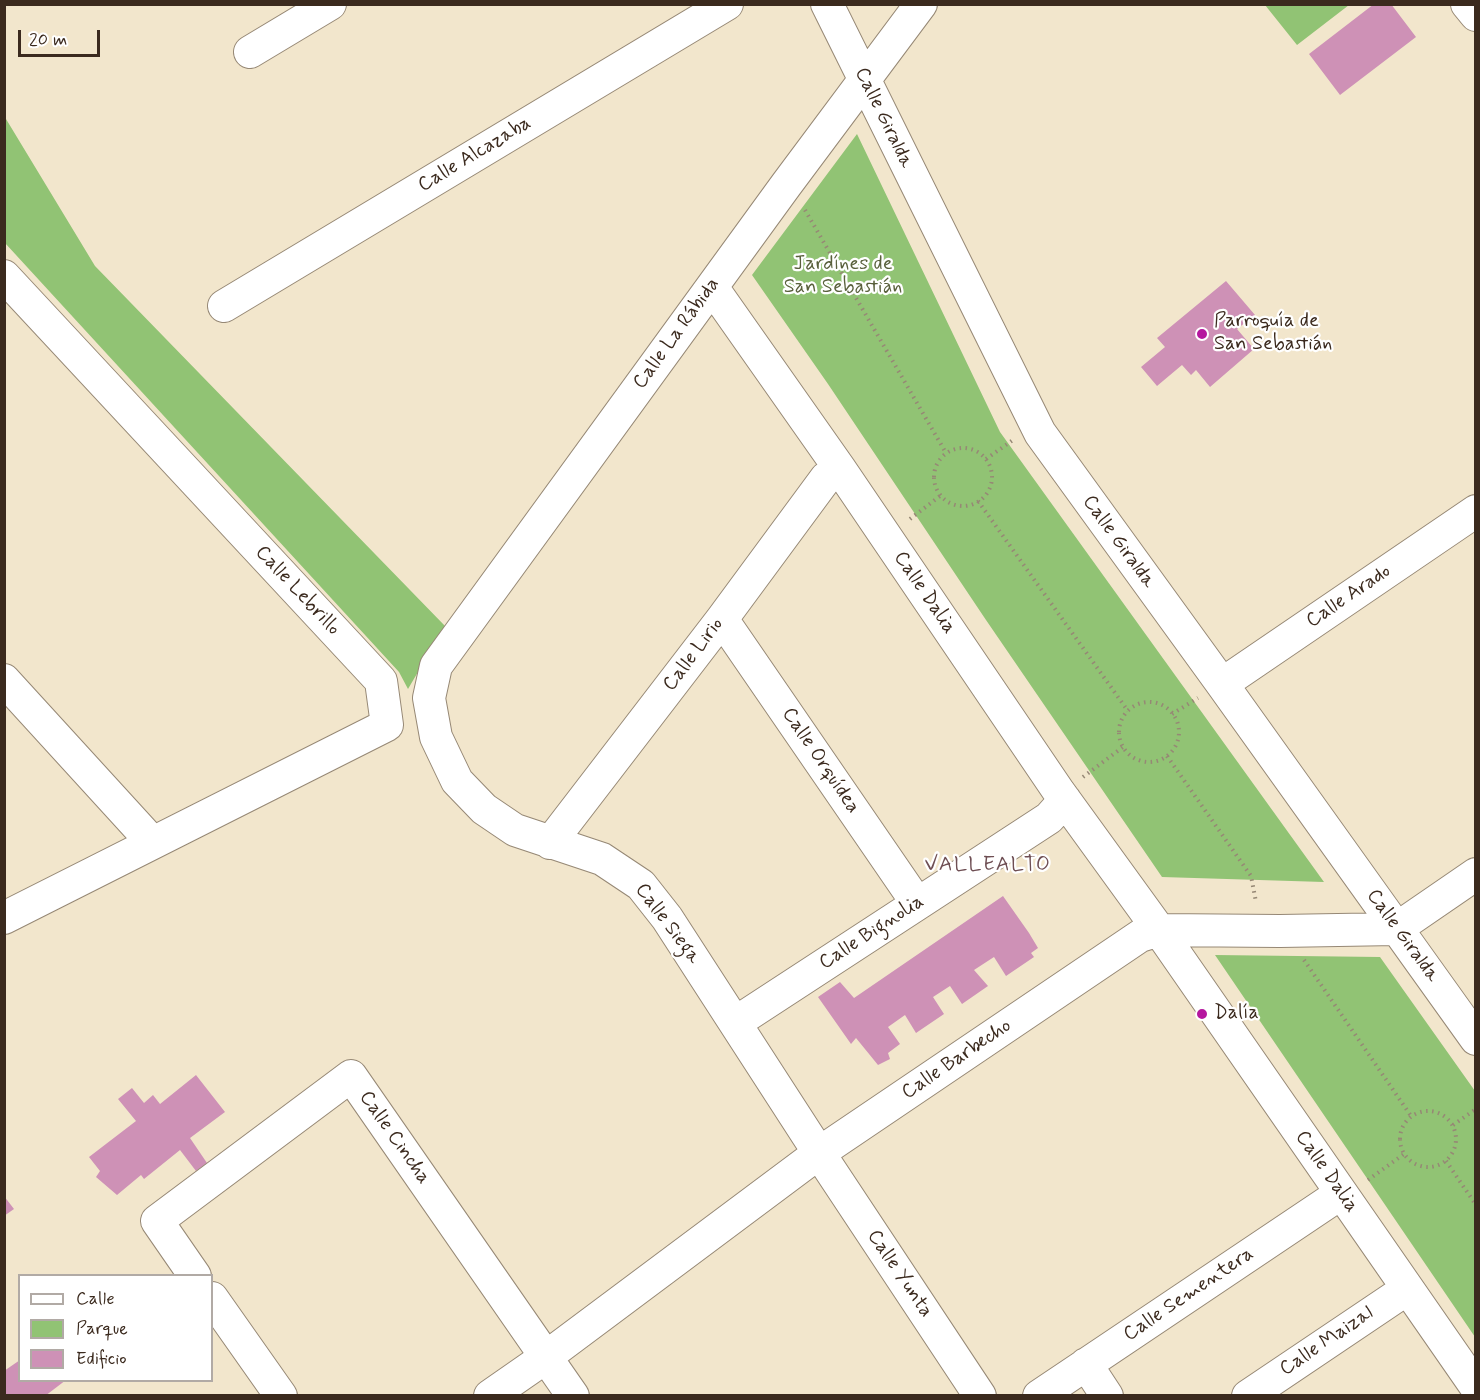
<!DOCTYPE html>
<meta charset="utf-8">
<style>
body{margin:0}
#map{position:relative;width:1480px;height:1400px;overflow:hidden;background:#f2e6cc;font-family:Mynerve,sans-serif}
canvas{display:block}
.frame{position:absolute;inset:0;border:6px solid #3b2a1e;pointer-events:none}
.legend{position:absolute;left:18px;top:1274px;width:195px;height:108px;box-sizing:border-box;background:#fff;border:2px solid #b1aaa5;margin:0;padding:8px 10px;list-style:none;font-size:18px;color:#3b2a1e}
.legend li{display:flex;align-items:center;gap:12px;height:30px}
.legend b{width:30px;border:2px solid #b1aaa5}
.scale{position:absolute;left:18px;top:30px;width:82px;height:27px;box-sizing:border-box;border:3px solid #3b2a1e;border-top:0;padding-left:8px;font-size:18px;line-height:21px;white-space:nowrap;color:#3b2a1e;-webkit-text-stroke:4px #fff;paint-order:stroke}
</style>
<div id="map">
<canvas width="1480" height="1400"></canvas>
<div class="frame"></div>
<ul class="legend">
<li><b style="height:8px;background:#fff"></b>Calle</li>
<li><b style="height:16px;background:#91c374"></b>Parque</li>
<li><b style="height:16px;background:#ce91b6"></b>Edificio</li>
</ul>
<div class="scale">20 m</div>
</div>
<script>
const c = document.querySelector('canvas').getContext('2d');
c.lineJoin = 'round';
function paint(path, color) { c.fillStyle = color; c.fill(path, 'evenodd'); }
const toPath = rows => new Path2D(rows.map(r => 'M' + r).join(''));
function trace(path, color, width, dash) { c.strokeStyle = color; c.lineWidth = width; c.lineCap = dash ? 'butt' : 'round'; c.setLineDash(dash || []); c.stroke(path); }
function drawText(font, color, halo, rows, align = 'center') {
  c.font = font + ' Mynerve,sans-serif'; c.lineWidth = 4.5; c.setLineDash([]); c.textBaseline = 'middle'; c.strokeStyle = halo; c.fillStyle = color; for (const [text, x, y, turn = 0] of rows) {
    c.save(); c.translate(x, y); c.rotate((+turn || 0) * Math.PI / 180); c.textAlign = isNaN(turn) ? turn : align; if (halo) c.strokeText(text, 0, 0); c.fillText(text, 0, 0); c.restore();
  }
}
const green = toPath([
 [1265,5,1349,5,1297,45],
 [6,119,95,266,445,626,408,689,399,672,5,243,4,120],
 [857,134,1000,432,1324,882,1162,877,986,620,828,384,752,275],
 [1215,955,1380,957,1475,1091,1475,1337]
]);
const building = toPath([
 [1374,4,1391,4,1416,37,1340,95,1309,54],
 [1226,281,1255,315,1237,329,1254,349,1210,387,1196,370,1191,375,1182,365,1157,386,1141,367,1165,347,1157,338],
 [1003,896,1029,933,1038,948,1031,953,1034,957,1006,976,994,957,974,970,988,986,962,1004,950,986,933,997,944,1014,916,1033,905,1015,888,1027,900,1044,888,1053,890,1059,878,1065,856,1038,851,1044,818,997,840,982,854,998],
 [196,1075,225,1112,190,1138,207,1163,196,1171,180,1150,144,1179,141,1175,117,1195,96,1177,100,1171,89,1157,136,1121,118,1099,132,1088,144,1103,153,1095,160,1104],
 [4,1196,14,1209,4,1216],
 [20,1360,20,1380,66,1380,45,1396,4,1396,4,1371]
]);
const path = toPath([
 [805,210,946,453],
 '934 477a29 29 0 1 1 58 0a29 29 0 1 1-58 0Z',
 [986,459,1013,440],
 [978,501,1128,711],
 [910,519,940,496],
 '1119 732a30 30 0 1 1 60 0a30 30 0 1 1-60 0Z',
 [1172,714,1198,698],
 [1167,756,1251,876,1256,902],
 [1083,777,1123,747],
 [1304,960,1411,1116],
 '1400 1139a28 28 0 1 1 56 0a28 28 0 1 1-56 0Z',
 [1453,1125,1476,1109],
 [1446,1161,1476,1205],
 [1368,1180,1404,1154]
]);
const minor = toPath([
 [827,4,1040,433,1222,684,1476,1039],
 [921,4,786,185,436,666,429,698,436,737,457,781,484,809,515,830,602,859,641,885,667,918,819,1153,980,1396],
 [1467,4,1476,15],
 [250,52,330,4],
 [4,276,381,681,387,725,4,918],
 [712,287,840,469,1059,792,1159,930,1476,1387],
 [224,306,727,4],
 [722,619,917,903],
 [4,680,152,842],
 [1222,684,1476,511],
 [550,843,722,619,826,478,840,469],
 [735,1023,1049,818,1065,800],
 [195,1276,157,1221,351,1076,573,1396],
 [212,1298,281,1396],
 [1086,1364,1107,1396],
 [490,1396,546,1357,819,1153,1140,936,1159,930,1280,931,1396,929,1476,874],
 [1039,1396,1340,1194],
 [1248,1396,1407,1289]
]);
const markers = [
 [1202,334,6,"#b5179e"],
 [1202,1014,6,"#b5179e"]
];
const streetNames = [
 ["Calle Giralda",883,118,64],
 ["Calle Alcazaba",475,155,-31],
 ["Calle La Rábida",677,334,-54],
 ["Calle Giralda",1118,542,54],
 ["Calle Lebrillo",297,591,47],
 ["Calle Dalia",924,593,56],
 ["Calle Arado",1349,597,-34],
 ["Calle Lirio",694,655,-53],
 ["Calle Orquídea",820,761,56],
 ["Calle Siega",667,924,53],
 ["Calle Bignolia",872,933,-33],
 ["Calle Giralda",1402,936,54],
 ["Calle Barbecho",957,1060,-34],
 ["Calle Cincha",394,1138,55],
 ["Calle Dalia",1326,1172,55],
 ["Calle Yunta",899,1274,56],
 ["Calle Sementera",1189,1295,-34],
 ["Calle Maizal",1327,1342,-34]
];
const parkNames = [
 ["Jardínes de",843,265],
 ["San Sebastián",843,288]
];
const poiNames = [
 ["Parroquía de",1214,322],
 ["San Sebastián",1214,345],
 ["Dalía",1214,1014]
];
const neighbourhoodNames = [
 ["VALLEALTO",988,866]
];
paint(green, '#91c374');
paint(building, '#ce91b6');
trace(minor, '#968875', 34);
trace(path, '#968875', 4, [1.5, 4.5]);
trace(minor, '#fff', 32);
for (const [x, y, r, color] of markers) { const dot = new Path2D(); dot.arc(x, y, r, 0, 2 * Math.PI); c.fillStyle = color; c.fill(dot); trace(dot, '#fff', 2); }
drawText('20px', '#3b2a1e', '#fff', streetNames);
drawText('20px', '#59603c', '#fff', parkNames);
drawText('20px', '#3b2a1e', '#fff', poiNames, 'left');
c.letterSpacing = '1.5px';
drawText('21px', '#6e4e53', '#fff', neighbourhoodNames);
c.letterSpacing = '0px';
</script>
